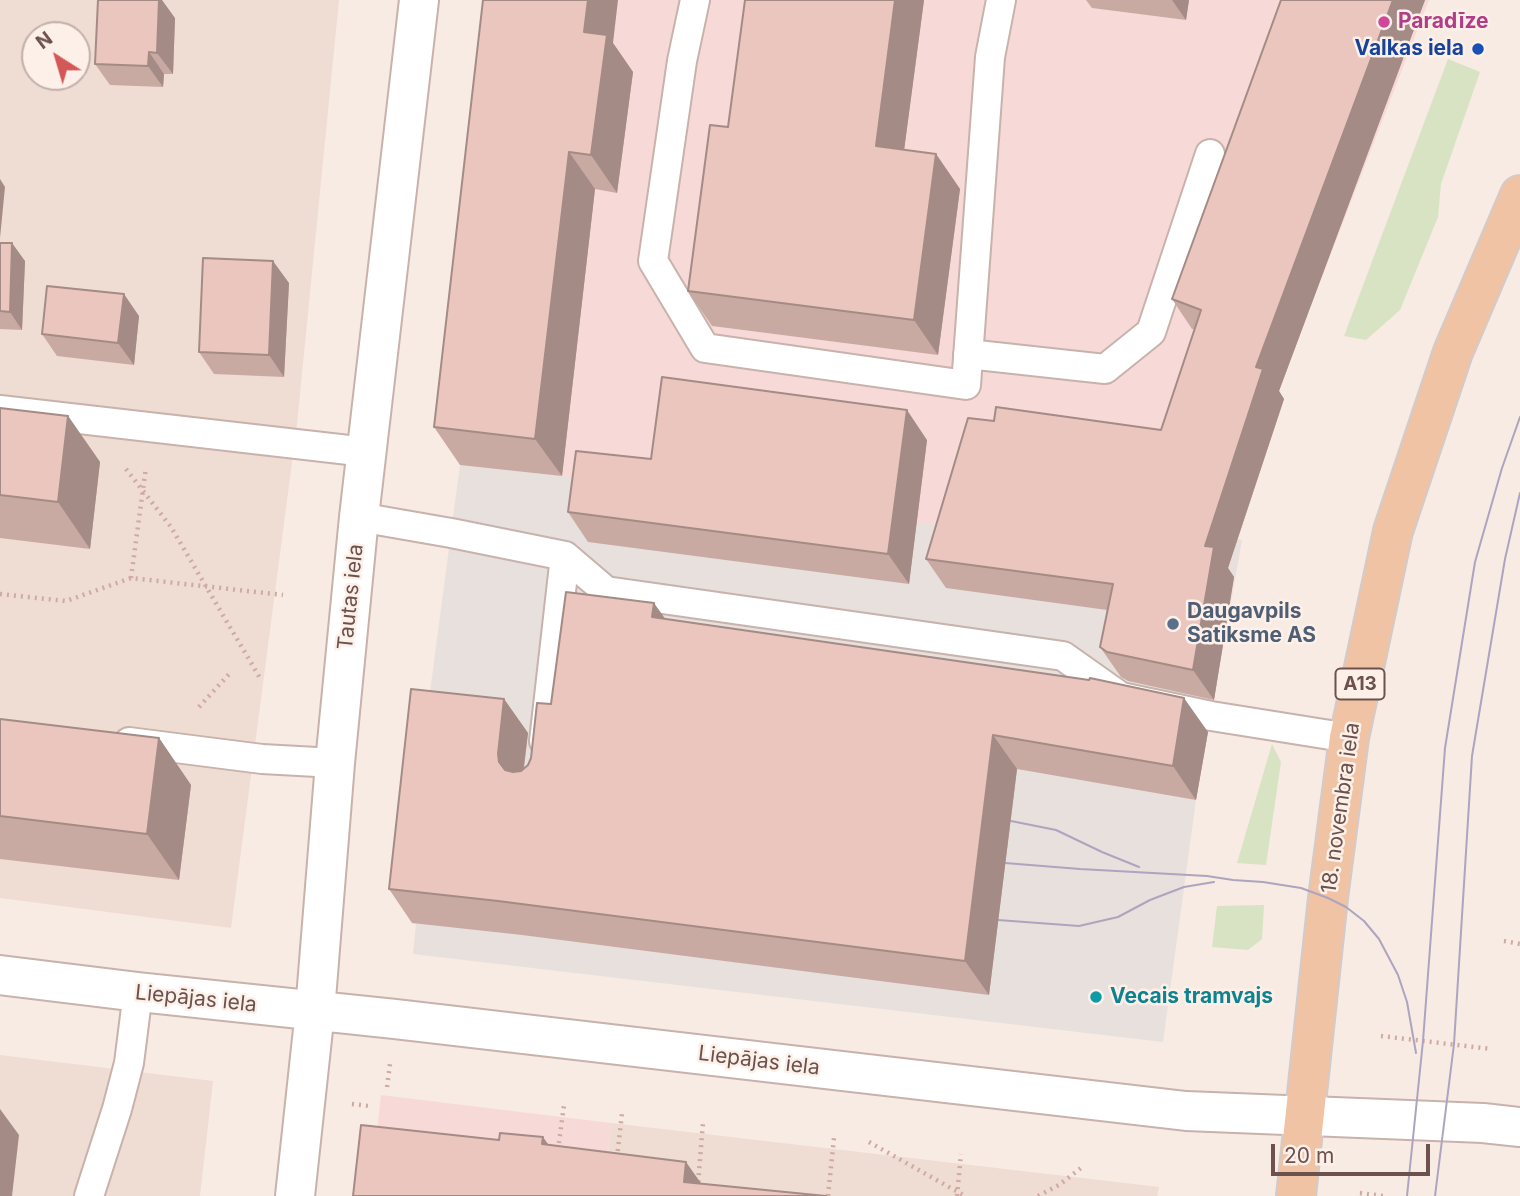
<!DOCTYPE html>
<meta charset="utf-8">
<style>
body{margin:0}
#map{position:relative;width:1520px;height:1196px;overflow:hidden;background:#f8ebe3;font-family:Inter,sans-serif}
canvas{display:block}
.north{position:absolute;left:21px;top:21px;width:70px;height:70px;box-sizing:border-box;background:#fcf0e8;border:2px solid #c2b0aa;border-radius:50%;rotate:323deg;font-size:19px;font-weight:700;line-height:28px;text-align:center;color:#6c514d}
.north::after{content:'';display:block;margin:auto;width:24px;height:32px;background:#d25958;clip-path:polygon(50% 0,100% 100%,50% 72%,0 100%)}
.scale{position:absolute;left:1271px;top:1144px;width:159px;height:32px;box-sizing:border-box;border:4px solid #6c514d;border-top:0;padding-left:9px;font-size:21px;line-height:24px;white-space:nowrap;color:#6c514d;-webkit-text-stroke:5px #fcf0e8;paint-order:stroke}
</style>
<div id="map">
<canvas width="1520" height="1196"></canvas>
<div class="north">N</div>
<div class="scale">20 m</div>
</div>
<script>
const c = document.querySelector('canvas').getContext('2d');
c.lineJoin = 'round';
function paint(path, color) { c.fillStyle = color; c.fill(path, 'evenodd'); }
const toPath = rows => new Path2D(rows.map(r => 'M' + r).join(''));
function trace(path, color, width, dash) { c.strokeStyle = color; c.lineWidth = width; c.lineCap = dash ? 'butt' : 'round'; c.setLineDash(dash || []); c.stroke(path); }
function drawText(font, color, halo, rows, align = 'center') {
  c.font = font + ' Inter,sans-serif'; c.lineWidth = 5; c.setLineDash([]); c.textBaseline = 'middle'; c.strokeStyle = halo; c.fillStyle = color; for (const [text, x, y, turn = 0] of rows) {
    c.save(); c.translate(x, y); c.rotate((+turn || 0) * Math.PI / 180); c.textAlign = isNaN(turn) ? turn : align; if (halo) c.strokeText(text, 0, 0); c.fillText(text, 0, 0); c.restore();
  }
}
const residential = toPath([
 [0,0,339,0,297,424,231,928,0,898],
 [35,35,77,35,77,77,35,77],
 [0,1055,213,1081,200,1196,0,1196],
 [611,1123,1159,1187,1157,1196,628,1196,604,1192]
]);
const commercial = toPath([
 [514,0,1429,0,1288,365,1077,543,460,465],
 [381,1095,611,1123,604,1192,628,1196,370,1196]
]);
const industrial = toPath([
 [460,465,596,480,1076,543,1174,526,1242,540,1196,800,1163,1042,413,954,416,924,412,923,435,724,426,722]
]);
const green = toPath([
 [1448,59,1480,72,1441,184,1438,217,1400,310,1366,340,1344,336],
 [1272,744,1281,762,1266,865,1237,863],
 [1264,905,1262,939,1248,950,1212,947,1217,906]
]);
const path = toPath([
 [126,469,171,527,260,678],
 [131,578,146,467],
 [0,594,66,601,131,578,283,595],
 [199,707,230,673],
 [1504,941,1520,944],
 [1381,1036,1491,1049],
 [387,1087,390,1064],
 [352,1104,369,1106],
 [869,1142,965,1196],
 [558,1150,564,1105],
 [617,1158,622,1113],
 [1360,1193,1383,1196],
 [697,1196,703,1123],
 [828,1196,834,1138],
 [957,1196,961,1154],
 [1038,1196,1059,1185,1081,1168]
]);
const service = toPath([
 [695,0,682,61,653,261,705,348,966,385,990,57,1001,0],
 [968,354,1105,369,1151,332,1210,154],
 [0,410,366,452],
 [359,517,451,533,565,556,606,591,1063,656,1121,697,1211,716,1349,738],
 [544,741,565,556],
 [129,742,262,759,335,763],
 [89,1196,117,1109,129,1063,138,992]
]);
const minor = toPath([
 [0,975,138,992,395,1019,1186,1111,1483,1123,1520,1127],
 [295,1196,315,1011,335,763,359,517,419,0]
]);
const primary = toPath([
 [1296,1196,1328,898,1349,738,1393,531,1453,352,1520,195]
]);
const tram = toPath([
 [1011,821,1056,830,1102,852,1139,867],
 [1005,863,1080,869,1207,876,1233,880,1263,882,1301,888,1328,898,1346,907,1364,921,1379,939,1398,975,1407,1002,1416,1053],
 [998,920,1079,926,1118,917,1150,900,1184,887,1214,882],
 [1407,1196,1423,1041,1445,748,1475,562,1502,468,1520,417],
 [1435,1196,1454,1044,1472,756,1505,559,1520,493]
]);
const wall = toPath([
 [924,0,904,150,936,154,960,189,938,355,712,326,688,291,728,127],
 [1086,0,1189,0,1186,20,1092,8],
 [1281,0,1425,0,1279,391,1284,399,1228,568,1234,577,1214,700,1128,681,1121,677,1100,647,1107,610,946,588,926,559,994,421,1161,430,1194,329,1192,329,1172,299],
 [175,18,173,74,164,74,163,87,110,85,95,64],
 [613,43,633,72,617,193,595,189,562,476,460,465,434,427],
 [0,243,25,261,22,330,0,329],
 [289,283,284,377,214,374,199,352],
 [139,316,134,365,57,356,42,334],
 [0,408,68,416,100,462,90,549,0,538],
 [927,440,909,584,588,542,568,512],
 [665,619,1208,732,1196,800,1017,769,989,995,522,935,412,923,389,889,504,699,528,733,524,769,528,765,551,704],
 [0,719,159,738,191,785,179,880,0,859]
]);
const shadedWall = toPath([
 [159,0,162,0,175,18,173,74,157,53],
 [588,0,618,0,613,43,633,72,617,193,591,155,584,32],
 [895,0,924,0,900,181,876,146],
 [1172,0,1189,0,1186,20],
 [1393,0,1425,0,1279,391,1284,399,1228,568,1234,577,1214,700,1193,670,1205,546,1256,367],
 [149,52,164,74,163,87,148,66],
 [569,152,595,189,562,476,535,439],
 [936,154,960,189,938,355,914,320],
 [0,179,5,187,0,238],
 [12,243,25,261,22,330,10,312],
 [273,261,289,283,284,377,269,355],
 [124,294,139,316,134,365,118,343],
 [907,410,927,440,909,584,888,554],
 [68,416,100,462,90,549,58,502],
 [654,603,678,637,652,617],
 [1184,698,1208,732,1196,800,1173,766],
 [504,699,528,733,521,788,499,762,498,754],
 [993,735,1017,769,989,995,965,961],
 [159,738,191,785,179,880,147,834],
 [0,1109,19,1135,12,1196,0,1196],
 [543,1137,574,1181,542,1144],
 [686,1162,710,1196,684,1182]
]);
const building = toPath([
 [98,0,159,0,157,53,149,52,148,66,95,64,98,0],
 [483,0,588,0,584,32,607,35,591,155,569,152,535,439,434,427,483,0],
 [745,0,895,0,876,146,936,154,914,320,688,291,710,125,728,127,745,0],
 [1281,0,1393,0,1256,367,1263,369,1205,546,1214,547,1193,670,1107,652,1100,647,1113,584,926,559,968,418,994,421,996,407,1161,430,1201,310,1172,299,1281,0],
 [0,243,12,243,10,312,0,311,0,243],
 [203,258,273,261,269,355,199,352,203,258],
 [47,286,124,294,118,343,42,334,47,286],
 [662,377,907,410,888,554,568,512,576,451,651,459,662,377],
 [0,408,68,416,58,502,0,495,0,408],
 [566,592,654,603,652,617,1089,680,1090,678,1184,698,1173,766,993,735,965,961,498,901,389,889,411,689,504,699,498,754,499,762,505,770,513,772,521,771,528,765,531,758,537,703,551,704,566,592],
 [0,719,159,738,147,834,0,816,0,719],
 [361,1125,499,1140,500,1133,543,1137,542,1144,686,1162,684,1182,826,1196,353,1196,361,1125]
]);
const markers = [
 [1384,22,7,"#d1479c"],
 [1478,49,7,"#1a4fb4"],
 [1173,624,7,"#5c6f8a"],
 [1096,997,7,"#0f9aa8"]
];
const shields = [
 [1360,684,49]
];
const shieldNames = [
 ["A13",1360,684]
];
const hotelNames = [
 ["Paradīze",1398,22]
];
const transitNames = [
 ["Valkas iela",1464,49]
];
const streetNames = [
 ["Tautas iela",351,597,-84],
 ["18. novembra iela",1341,808,-82],
 ["Liepājas iela",196,999,6],
 ["Liepājas iela",759,1061,7]
];
const serviceNames = [
 ["Daugavpils",1187,612],
 ["Satiksme AS",1187,636]
];
const cultureNames = [
 ["Vecais tramvajs",1110,997]
];
paint(residential, '#efdcd2');
paint(commercial, '#f7dad8');
paint(industrial, '#e8e0dd');
paint(green, '#d7e3c3');
trace(service, '#c7b2ac', 32);
trace(minor, '#c7b2ac', 42);
trace(primary, '#d3cbca', 42);
trace(path, '#ceaaa2', 4.5, [2, 5]);
trace(service, '#fff', 28);
trace(minor, '#fff', 38);
trace(primary, '#efc3a3', 38);
trace(tram, '#ada4bf', 2);
paint(wall, '#c9aaa3');
paint(shadedWall, '#a48b85');
paint(building, '#eac6be');
trace(building, '#a48b85', 2);
for (const [x, y, r, color] of markers) { const dot = new Path2D(); dot.arc(x, y, r, 0, 2 * Math.PI); c.fillStyle = color; c.fill(dot); trace(dot, '#fcf0e8', 2.5); }
for (const [x, y, w] of shields) { const box = new Path2D(); box.roundRect(x - w / 2, y - 15.5, w, 31, 5); c.fillStyle = '#fcf0e8'; c.fill(box); trace(box, '#6c514d', 2); }
drawText('bold 19px', '#6c514d', null, shieldNames);
drawText('bold 21px', '#b23c85', '#fcf0e8', hotelNames, 'left');
drawText('bold 21px', '#164399', '#fcf0e8', transitNames, 'right');
drawText('21px', '#6c514d', '#fcf0e8', streetNames);
drawText('bold 21px', '#4e5e75', '#fcf0e8', serviceNames, 'left');
drawText('bold 21px', '#0d838f', '#fcf0e8', cultureNames, 'left');
</script>
